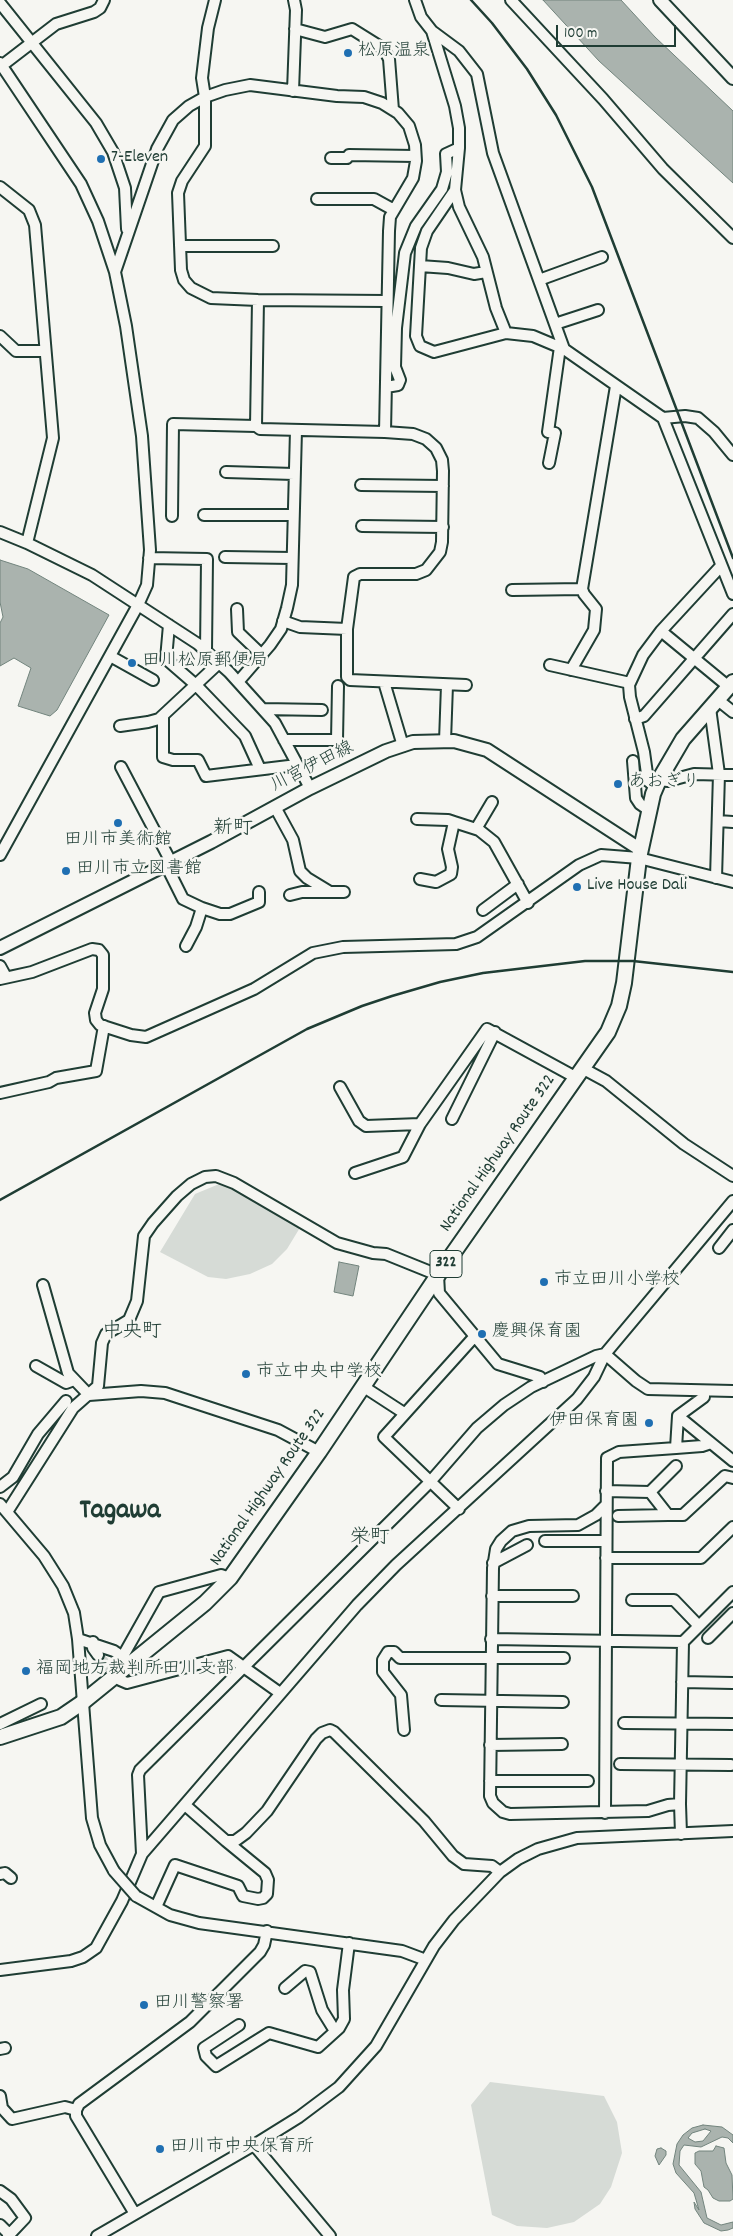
<!DOCTYPE html>
<meta charset="utf-8">
<style>
body{margin:0}
#map{position:relative;width:733px;height:2236px;overflow:hidden;background:#f6f6f2;font-family:Dekko,sans-serif}
canvas{display:block}
.scale{position:absolute;left:556px;top:25px;width:120px;height:22px;box-sizing:border-box;border:2px solid #1f3d34;border-top:0;padding-left:6px;font-size:15px;line-height:18px;white-space:nowrap;color:#1f3d34;-webkit-text-stroke:4px #f6f6f2;paint-order:stroke}
</style>
<div id="map">
<canvas width="733" height="2236"></canvas>
<div class="scale">100 m</div>
</div>
<script>
const c = document.querySelector('canvas').getContext('2d');
c.lineJoin = 'round';
function paint(path, color) { c.fillStyle = color; c.fill(path, 'evenodd'); }
const toPath = rows => new Path2D(rows.map(r => 'M' + r).join(''));
function trace(path, color, width, dash) { c.strokeStyle = color; c.lineWidth = width; c.lineCap = dash ? 'butt' : 'round'; c.setLineDash(dash || []); c.stroke(path); }
function drawText(font, color, halo, rows, align = 'center') {
  c.font = font + ' Dekko,"Klee One",sans-serif'; c.lineWidth = 5; c.setLineDash([]); c.textBaseline = 'middle'; c.strokeStyle = halo; c.fillStyle = color; for (const [text, x, y, turn = 0] of rows) {
    c.save(); c.translate(x, y); c.rotate((+turn || 0) * Math.PI / 180); c.textAlign = isNaN(turn) ? turn : align; if (halo) c.strokeText(text, 0, 0); c.fillText(text, 0, 0); c.restore();
  }
}
const green = toPath([
 [224,1182,301,1226,287,1249,272,1264,250,1274,226,1279,208,1277,160,1252,195,1194],
 [490,2082,604,2096,617,2122,622,2153,611,2187,600,2204,574,2222,547,2228,517,2226,492,2215,471,2105]
]);
const water = toPath([
 [543,0,621,0,655,37,733,111,733,183,599,61,543,0],
 [0,560,28,569,109,615,57,710,50,716,18,706,31,668,14,658,0,666,0,623,3,617,0,602,0,560],
 [339,1262,359,1266,353,1296,334,1292,339,1262],
 [703,2125,722,2127,733,2135,733,2143,728,2138,722,2137,701,2147,684,2145,680,2151,679,2165,701,2192,707,2218,721,2225,733,2222,733,2228,728,2230,721,2231,704,2223,695,2209,694,2202,699,2210,694,2193,676,2173,673,2164,677,2144,683,2135,692,2128,703,2125],
 [705,2129,711,2131,703,2141,695,2142,688,2138,692,2133,705,2129],
 [716,2146,724,2148,726,2163,732,2175,733,2199,730,2201,719,2201,713,2198,708,2190,704,2187,701,2171,695,2164,695,2153,699,2151,713,2151,716,2146],
 [661,2148,666,2151,666,2155,659,2165,655,2156,657,2149,661,2148]
]);
const minorTunnel = toPath([
 [98,1655,120,1680]
]);
const minor = toPath([
 [215,0,208,28,202,78,205,97,205,146,182,181,178,193,181,270,184,280,191,288,211,298,258,300,386,301],
 [415,0,421,17,432,31,459,51,477,74,493,153,564,349],
 [511,0,603,99,663,169,733,238],
 [0,3,96,123,113,152,125,188,127,229],
 [295,29,325,37,352,29,384,49,389,59,393,110],
 [432,31,455,106,459,128,459,148,455,190,427,231,421,248,416,336,420,346,434,352,506,333,533,336,564,349,663,418,733,594],
 [0,63,81,184,98,221,115,272,126,326,142,436,150,550,147,585,138,605,0,855],
 [0,67,56,24,94,12,100,8,104,0],
 [293,91,296,10,294,0],
 [331,158,347,158,349,155,415,156],
 [0,187,29,210,35,225,53,438,27,543],
 [455,190,459,207,483,257,496,308,506,333],
 [317,199,374,199,394,210],
 [180,246,273,246],
 [420,266,448,268,474,274,486,272],
 [115,272,157,149,173,120,189,106,205,97,225,90,250,85,337,96,364,97,382,103,398,113,409,126,415,145,416,161,413,178,390,217,389,231,385,432,413,434,426,439,436,448,442,460,443,471,442,542,440,552,426,570,416,574,360,574,354,577,347,629,300,627,283,621],
 [539,280,602,257],
 [258,300,256,426,260,429,385,432],
 [555,324,598,310],
 [0,336,16,351,45,351],
 [386,387,398,385,400,380,395,367,396,328,405,253,416,226,442,189,447,172,446,154,459,148],
 [663,418,685,416,698,418,714,432,733,455],
 [549,463,555,433,548,432,560,347],
 [226,472,294,474],
 [361,485,443,486],
 [204,515,293,515],
 [172,516,173,424,256,426],
 [362,526,443,527],
 [0,532,27,543,92,575,198,644,229,672,275,723,310,788],
 [225,557,292,558],
 [149,558,207,559,206,651],
 [582,589,616,386],
 [512,590,582,589,584,594,596,609,594,630,571,670],
 [237,609,238,632,262,655],
 [169,625,166,659,196,685,245,736,260,769],
 [347,629,347,677,350,680,466,685],
 [661,631,729,687],
 [110,656,153,680],
 [550,665,630,683],
 [238,682,270,645,281,629,287,608,292,585,296,430],
 [384,682,403,746],
 [718,700,733,712],
 [710,708,719,774,716,878],
 [263,709,322,710],
 [163,716,163,757,173,760,198,760,206,776,297,765],
 [635,719,644,716,733,614],
 [120,726,148,722,159,719,219,663],
 [284,740,337,740,338,686],
 [445,741,447,685],
 [633,761,636,798,640,804,650,811],
 [121,767,171,862],
 [659,780,668,781,694,774,733,775],
 [656,787,648,781,644,752,630,697,629,685,643,655,661,631,721,566],
 [275,807,293,840,300,871,307,878,330,892,344,892],
 [417,819,448,820,454,822],
 [718,821,733,822],
 [476,829,492,802],
 [166,865,183,899,202,908,196,927,186,946],
 [420,879,436,882,451,874,452,867,448,849,454,822,479,830,494,842,528,903],
 [290,895,302,892,329,892],
 [202,908,220,914,230,914,259,902,259,892],
 [483,910,518,884],
 [0,966,6,977],
 [0,979,32,972,92,949,99,950,103,955,103,989,95,1013,96,1020,100,1025,131,1035,146,1037,254,989,313,953,343,947,456,944,477,937,579,865,601,855,639,858,733,882],
 [582,1068,606,1081,684,1144,733,1176],
 [340,1087,359,1121,366,1126,420,1124,487,1029,575,1077],
 [0,1093,49,1082,56,1078,96,1071,104,1026],
 [452,1119,495,1032],
 [355,1173,403,1157,420,1124],
 [719,1248,733,1230],
 [43,1285,68,1373,89,1395],
 [605,1354,636,1381,648,1389,733,1391],
 [36,1366,66,1383,74,1380],
 [364,1387,404,1413],
 [89,1395,141,1391,165,1393,278,1430,319,1452],
 [678,1416,733,1461],
 [676,1448,702,1446,711,1443],
 [0,1487,13,1477,38,1434,66,1401],
 [606,1491,650,1492,676,1466],
 [0,1504,44,1556,63,1586,74,1613,78,1639,92,1818,100,1845,114,1871],
 [606,1505,596,1515,578,1525,529,1526,512,1531,501,1541,496,1549,493,1568,490,1796,493,1803,503,1812,510,1814,648,1811,668,1805,680,1804],
 [459,1509,384,1437,475,1336],
 [7,1512,73,1408,98,1386,102,1343,106,1334,129,1320,137,1301,144,1236,153,1223,177,1196,191,1184,205,1177,216,1176,234,1183,337,1243,373,1253,386,1254,438,1275,439,1293,498,1364,540,1377,543,1382],
 [668,1515,683,1515,725,1476,733,1478],
 [618,1516,668,1515,650,1492],
 [545,1541,606,1541],
 [606,1558,701,1558,733,1527],
 [493,1563,527,1545],
 [492,1596,573,1596],
 [632,1600,674,1600,699,1626],
 [708,1638,733,1613],
 [78,1639,114,1651,127,1660],
 [491,1639,683,1642],
 [93,1642,93,1648,98,1655],
 [123,1656,159,1592,221,1575,230,1578],
 [120,1680,127,1683,228,1656,280,1693],
 [682,1682,733,1683],
 [441,1700,563,1702],
 [624,1723,733,1724],
 [0,1724,41,1704],
 [404,1730,401,1695,383,1672,383,1660,388,1652,394,1652,400,1658,564,1658],
 [490,1745,562,1744],
 [620,1764,731,1765],
 [490,1781,588,1781],
 [185,1805,226,1841,235,1841,246,1833,267,1811,316,1739,322,1733,330,1730,334,1732,424,1821,453,1856,464,1864,492,1866,500,1872],
 [605,1813,607,1458,619,1452,676,1448,678,1416,704,1397,704,1391],
 [681,1834,680,1804,683,1642,733,1592],
 [142,1854,138,1775,140,1770,430,1482,477,1428,504,1405,531,1387,596,1356,605,1354],
 [0,1874,5,1873,11,1878],
 [136,1896,170,1915,199,1923,402,1951,426,1960],
 [156,1907,175,1865,238,1886,243,1896,258,1899,263,1898,267,1894,268,1880,265,1873,226,1841],
 [0,1970,71,1961,83,1957,96,1948,122,1901,142,1854,357,1605,396,1565,577,1399,594,1377,605,1354,733,1201],
 [285,1988,305,1971,310,1972,322,2010,335,2031],
 [239,2025,204,2048,206,2056,216,2066,269,2033,318,2047,339,2028,344,2019,343,1990,349,1943],
 [0,2049,5,2048],
 [0,2096,2,2108,12,2119,65,2107,76,2110],
 [254,2145,330,2236],
 [0,2191,11,2199,25,2218,8,2236],
 [135,2214,76,2116,76,2110,79,2104,190,2022,260,1952,264,1945,267,1931],
 [0,2225,9,2234],
 [97,2236,254,2145,299,2117,339,2087,376,2046,434,1946,454,1920,500,1872,518,1859,538,1849,577,1838,733,1831]
]);
const major = toPath([
 [660,0,733,78],
 [0,948,211,842,310,788,386,751,413,742,454,741,487,750,641,850]
]);
const highway = toPath([
 [0,1737,61,1717,83,1702,205,1603,230,1578,319,1452,438,1275,608,1032,619,1006,624,983,639,858,653,794,659,780,683,739,733,682]
]);
const rail = toPath([
 [471,0,492,23,527,69,556,115,592,187,733,558],
 [0,1200,307,1029,362,1006,392,996,440,982,483,973,585,961,633,961,733,972]
]);
const minorBridge = toPath([
 [114,1871,136,1896]
]);
const markers = [
 [348,53,5,"#1f6fb2"],
 [101,159,5,"#1f6fb2"],
 [132,663,5,"#1f6fb2"],
 [618,784,5,"#1f6fb2"],
 [118,823,5,"#1f6fb2"],
 [66,871,5,"#1f6fb2"],
 [577,887,5,"#1f6fb2"],
 [544,1282,5,"#1f6fb2"],
 [482,1334,5,"#1f6fb2"],
 [246,1374,5,"#1f6fb2"],
 [649,1423,5,"#1f6fb2"],
 [26,1671,5,"#1f6fb2"],
 [144,2005,5,"#1f6fb2"],
 [160,2149,5,"#1f6fb2"]
];
const shields = [
 [446,1264,32]
];
const shieldNames = [
 ["322",446,1264]
];
const poiNames = [
 ["松原温泉",358,53],
 ["7-Eleven",111,159],
 ["田川松原郵便局",142,663],
 ["あおぎり",628,784],
 ["田川市美術館",118,842,"center"],
 ["田川市立図書館",76,871],
 ["Live House Dali",587,887],
 ["市立田川小学校",554,1282],
 ["慶興保育園",492,1334],
 ["市立中央中学校",256,1374],
 ["伊田保育園",639,1423,"right"],
 ["福岡地方裁判所田川支部",36,1671],
 ["田川警察署",154,2005],
 ["田川市中央保育所",170,2149]
];
const streetNames = [
 ["川宮伊田線",313,768,-27],
 ["National Highway Route 322",499,1154,-55],
 ["National Highway Route 322",269,1488,-55]
];
const quarterNames = [
 ["新町",233,830],
 ["中央町",132,1333],
 ["栄町",370,1539]
];
const townNames = [
 ["Tagawa",120,1513]
];
paint(green, '#d6dbd6');
paint(water, '#aab3ae');
trace(water, '#72847d', 1);
trace(minorTunnel, '#cbd1cc', 10, [10, 5]);
trace(minor, '#1f3d34', 14);
trace(major, '#1f3d34', 16);
trace(highway, '#1f3d34', 18);
trace(minor, '#f6f6f2', 10);
trace(major, '#f6f6f2', 12);
trace(highway, '#f6f6f2', 14);
trace(rail, '#1f3d34', 2.5);
trace(minorBridge, '#1f3d34', 14, []);
trace(minorBridge, '#f6f6f2', 10);
for (const [x, y, r, color] of markers) { const dot = new Path2D(); dot.arc(x, y, r, 0, 2 * Math.PI); c.fillStyle = color; c.fill(dot); trace(dot, '#f6f6f2', 2); }
for (const [x, y, w] of shields) { const box = new Path2D(); box.roundRect(x - w / 2, y - 13.5, w, 27, 4); c.fillStyle = '#f6f6f2'; c.fill(box); trace(box, '#1f3d34', 1); }
drawText('bold 16px', '#1f3d34', null, shieldNames);
drawText('18px', '#1f3d34', '#f6f6f2', poiNames, 'left');
drawText('18px', '#1f3d34', '#f6f6f2', streetNames);
drawText('20px', '#1f3d34', '#f6f6f2', quarterNames);
drawText('bold 28px', '#1f3d34', '#f6f6f2', townNames);
</script>
